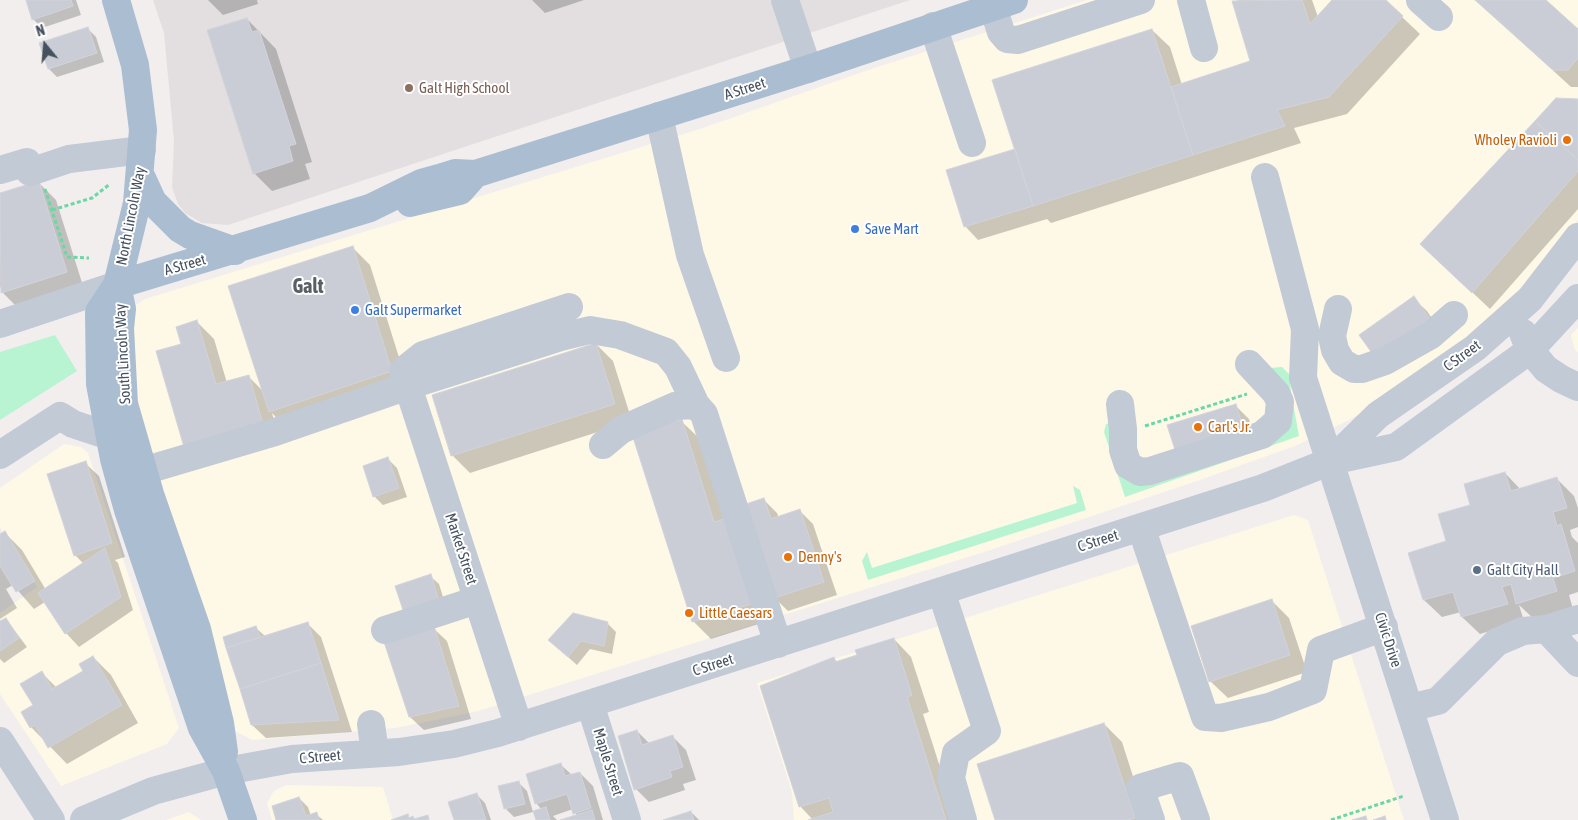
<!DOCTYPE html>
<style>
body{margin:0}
#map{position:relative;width:1578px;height:820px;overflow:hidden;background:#f2eeee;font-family:"Asap Condensed",sans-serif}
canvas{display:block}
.north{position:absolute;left:20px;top:20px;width:50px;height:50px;-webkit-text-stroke:4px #fff;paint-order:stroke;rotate:343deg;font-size:14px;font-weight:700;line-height:20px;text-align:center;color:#45515e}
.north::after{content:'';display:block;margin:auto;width:18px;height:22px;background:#45515e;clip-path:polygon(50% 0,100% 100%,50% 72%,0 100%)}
</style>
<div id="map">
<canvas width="1578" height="820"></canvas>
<div class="north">N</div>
</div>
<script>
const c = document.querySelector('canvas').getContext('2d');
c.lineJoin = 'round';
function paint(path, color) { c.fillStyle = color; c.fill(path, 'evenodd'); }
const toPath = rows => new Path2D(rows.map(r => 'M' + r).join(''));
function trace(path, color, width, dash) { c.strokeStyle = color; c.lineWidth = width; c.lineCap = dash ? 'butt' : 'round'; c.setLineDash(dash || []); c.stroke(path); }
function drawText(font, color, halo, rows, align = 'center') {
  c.font = font + ' "Asap Condensed",sans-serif'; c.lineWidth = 4; c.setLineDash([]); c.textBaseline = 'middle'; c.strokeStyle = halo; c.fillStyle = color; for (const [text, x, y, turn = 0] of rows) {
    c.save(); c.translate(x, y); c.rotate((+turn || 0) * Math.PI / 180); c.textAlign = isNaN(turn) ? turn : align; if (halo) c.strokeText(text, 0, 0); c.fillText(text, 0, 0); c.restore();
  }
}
const commercial = toPath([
 [1087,0,1578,0,1578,220,1526,286,1490,320,1384,400,1349,420,1295,446,1194,482,984,552,478,711,396,728,252,740,231,729,130,380,130,321,136,305,145,299,700,129,871,69],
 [1578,328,1578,352,1575,350,1571,335],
 [64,444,81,447,88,453,179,728,167,744,61,786,0,694,0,613,37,587,0,527,0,488],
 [1294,515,1308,520,1404,820,794,820,792,792,757,683],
 [286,785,383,787,393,820,272,820,267,803,274,791],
 [189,812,201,820,166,820]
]);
const education = toPath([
 [153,0,910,0,228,225,202,223,185,213,178,204,172,187,174,141,164,33]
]);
const green = toPath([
 [55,335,77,371,0,420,0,352],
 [1282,367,1290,375,1291,392,1299,436,1125,497,1104,432,1106,424,1110,423,1125,468,1270,437,1270,368],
 [1073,486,1080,490,1086,510,868,580,862,561,867,552,872,568,1077,503]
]);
const shadow = toPath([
 [27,0,76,0,81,15,42,28,33,19],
 [208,0,257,0,258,4,223,15],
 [532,0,584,0,545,13],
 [1239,0,1312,0,1318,17,1334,0,1384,0,1420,34,1347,114,1294,128,1301,143,1051,223,1047,219,978,240,965,226,1016,150,1152,30,1170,47,1182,85,1251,62,1234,2],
 [1476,0,1544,0,1578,31,1578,87,1571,87],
 [247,19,276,49,312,162,305,164,310,179,272,191,254,173],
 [88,29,96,37,104,62,57,77,49,69],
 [1578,101,1578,209,1490,309,1421,244],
 [39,183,56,200,84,289,20,310,2,292,0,286,0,195],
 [353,248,370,265,409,389,287,429,272,413,280,441,202,464,182,345,197,322,214,339,227,383,248,376,263,391],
 [1413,298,1427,311,1443,335,1391,372],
 [596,344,613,361,632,421,470,473,452,455],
 [1235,405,1249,419,1258,450,1179,458],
 [681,421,699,438,768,621,711,639,693,621],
 [388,459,397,468,407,497,383,505,374,496],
 [85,463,99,476,125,557,115,560,118,563,133,610,79,647,66,633,45,602,34,609,13,585,6,589,17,608,0,619,0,535,5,533,22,550,46,590,84,564,75,555],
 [1505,473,1521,490,1557,479,1574,496,1578,508,1578,527,1570,530,1572,537,1578,543,1578,592,1569,595,1573,609,1535,620,1519,605,1524,621,1480,634,1462,617,1461,612,1442,617,1424,600,1410,553,1448,542,1472,506],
 [764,500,777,513,779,518,800,511,813,524,837,595,788,611,775,598],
 [430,576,439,584,447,610,414,621],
 [1272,601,1289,618,1307,672,1228,698,1210,681],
 [6,619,27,647,4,663,0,659,0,623],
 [607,623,616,632,612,654,590,649,577,665,559,649],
 [308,624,321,637,352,732,266,738,252,725,224,638,256,628,265,636],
 [433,628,447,641,471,719,424,730,410,717],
 [894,639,911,657,929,712,923,714,957,820,813,820,800,806,834,658,838,663,858,656],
 [93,657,111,675,138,723,67,764,31,727,42,673,57,688,85,672],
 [1104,724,1122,742,1147,820,996,820],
 [637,731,650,744,673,737,686,750,696,780,683,784,685,790,649,802,636,789],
 [561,765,572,775,580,773,593,786,603,820,564,820,577,816,573,809,553,816,557,820,537,820,542,810,536,803],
 [518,782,527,791,533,812,514,817,505,808],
 [476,794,485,803,491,820,455,820],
 [299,798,308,807,311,816,316,814,323,820,278,820],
 [691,812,699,820,667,820]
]);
const building = toPath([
 [26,0,71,0,73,6,32,20,26,0],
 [1302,0,1310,24,1332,0,1386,0,1403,16,1329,97,1277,110,1285,126,1193,155,1171,87,1250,61,1232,1,1302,0],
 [1475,0,1546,0,1578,29,1578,58,1568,70,1553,70,1475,0],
 [247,18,252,32,259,30,296,144,289,146,293,161,253,174,207,30,247,18],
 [88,27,97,53,48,69,39,43,88,27],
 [1152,29,1193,155,1033,206,992,80,1152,29],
 [1556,98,1578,99,1578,160,1535,121,1556,98],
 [1535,121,1578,160,1578,171,1472,293,1420,244,1535,121],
 [1015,149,1033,206,964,227,946,170,1015,149],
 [39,181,67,272,1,293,0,193,39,181],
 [353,246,392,371,269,412,228,286,353,246],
 [1414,296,1431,321,1377,360,1359,335,1414,296],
 [197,320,216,384,249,375,263,424,184,447,156,351,181,344,176,327,197,320],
 [596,343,615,404,451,456,432,395,596,343],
 [1236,404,1246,437,1178,459,1167,425,1236,404],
 [682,419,714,522,724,519,751,604,692,622,632,434,682,419],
 [388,457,399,488,373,497,363,466,388,457],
 [86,461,112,543,74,556,47,474,86,461],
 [1505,472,1511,491,1557,477,1567,508,1553,512,1557,526,1561,524,1575,571,1553,578,1557,591,1516,604,1511,584,1502,587,1508,604,1461,617,1453,592,1423,600,1408,553,1446,541,1438,514,1470,505,1464,484,1505,472],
 [764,498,771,519,800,509,824,582,774,598,743,505,764,498],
 [5,531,35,581,16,592,0,566,0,534,5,531],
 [105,548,121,597,65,634,38,593,105,548],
 [431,574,439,601,404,613,395,586,431,574],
 [1272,599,1290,655,1209,682,1191,626,1272,599],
 [573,613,608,622,604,646,581,641,568,657,548,640,573,613],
 [6,618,19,638,0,651,0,621,6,618],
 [308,622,321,663,240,689,226,648,308,622],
 [256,626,260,637,226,648,223,637,256,626],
 [434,626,459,706,409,717,384,642,434,626],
 [894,638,912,695,907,697,946,820,808,820,833,812,829,798,799,807,760,686,834,657,835,662,857,655,855,650,894,638],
 [93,656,122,705,48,748,35,725,30,728,21,712,33,705,20,684,42,671,52,689,83,671,79,664,93,656],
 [321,663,339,720,251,725,240,689,321,663],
 [1104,723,1135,818,1128,820,995,820,977,764,1104,723],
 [637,730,642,745,673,735,683,767,670,771,672,777,634,790,618,736,637,730],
 [561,763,565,776,580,772,591,808,573,814,567,794,535,804,526,774,561,763],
 [519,781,525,804,504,809,498,786,519,781],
 [477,793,486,820,454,820,448,802,477,793],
 [299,797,306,816,317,812,319,820,276,820,272,806,299,797],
 [546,807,550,820,536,820,533,811,546,807],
 [592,810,595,820,560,820,592,810],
 [691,811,694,820,663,820,691,811],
 [408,814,409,818,413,816,414,819,428,815,429,820,391,820,408,814],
 [1366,816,1367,820,1352,820,1366,816],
 [1385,816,1386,820,1373,820,1385,816]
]);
const path = toPath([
 [45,189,67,257,89,258],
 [52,210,92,198,110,184],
 [1145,426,1247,394],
 [1331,820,1404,796]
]);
const minor = toPath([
 [785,0,808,69],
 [1191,0,1204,48],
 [1420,0,1439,17],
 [993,7,1001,32,1007,39,1018,40,1141,0],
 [933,26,972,143],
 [659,116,690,255,726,358],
 [0,170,27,162,30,172,69,159,142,150],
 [1265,177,1305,329,1303,378,1445,820],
 [1338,309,1332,336,1335,350,1342,362,1354,369,1362,369,1385,361,1431,335,1454,315],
 [0,324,117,285],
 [1523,333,1530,350,1546,369,1561,379,1578,387],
 [1120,404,1123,429,1123,450,1128,465,1140,472,1150,471,1262,435,1278,421,1280,402,1276,393,1249,364],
 [603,445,621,430,675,406,696,405,704,414,778,644],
 [0,455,60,416,73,424,109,436],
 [1331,461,1378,415,1475,348,1530,299,1578,237],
 [143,471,275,432,408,386,561,337,590,330,620,335,666,352,678,367,696,405],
 [1141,527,1205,717,1221,718,1269,707,1313,690,1321,650,1384,627],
 [941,591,987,731,956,753,951,778,963,820],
 [1546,629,1578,619],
 [385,630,477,600],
 [590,704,627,820],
 [1409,708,1438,701,1497,642,1523,631,1546,629,1578,663],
 [371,724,375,753],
 [519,727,403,371,423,355,569,307],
 [0,741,51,820],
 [84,820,153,791,226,771,292,759,399,752,454,744,498,733,1263,488,1331,461,1396,447,1530,350,1578,298],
 [1151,820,1140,788,1180,776,1196,820]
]);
const major = toPath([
 [116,0,135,65,143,130,137,203,117,285,99,312,100,384,114,459,128,510,202,728,226,771,243,820],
 [141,176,153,202,180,229,190,235,235,251],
 [410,203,460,191,475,174],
 [117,285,370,208,421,183,439,178,455,173,475,174,808,69,1014,0],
 [117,285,122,309,120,328,124,404,150,494,197,629,220,723,224,752]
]);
const markers = [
 [409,88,5,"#8d6e63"],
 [1567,140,5,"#e8710a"],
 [855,229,5,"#3f7fe0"],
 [355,310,5,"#3f7fe0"],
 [1198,427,5,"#e8710a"],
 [788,557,5,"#e8710a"],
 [1477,570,5,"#5c6f8a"],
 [689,613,5,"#e8710a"]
];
const educationNames = [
 ["Galt High School",419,88]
];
const streetNames = [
 ["A Street",745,89,-18],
 ["North Lincoln Way",131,216,-79],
 ["A Street",185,265,-16],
 ["South Lincoln Way",123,354,-93],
 ["C Street",1462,356,-36],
 ["C Street",1098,541,-18],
 ["Market Street",461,549,72],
 ["Civic Drive",1388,640,72],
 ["C Street",713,665,-18],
 ["C Street",320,757,-5],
 ["Maple Street",608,762,73]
];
const foodNames = [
 ["Wholey Ravioli",1557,140,"right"],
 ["Carl's Jr.",1208,427],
 ["Denny's",798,557],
 ["Little Caesars",699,613]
];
const shopNames = [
 ["Save Mart",865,229],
 ["Galt Supermarket",365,310]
];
const serviceNames = [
 ["Galt City Hall",1487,570]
];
const districtNames = [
 ["Galt",308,287]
];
paint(commercial, '#fef8e6');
paint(education, '#e3dfe0');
paint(green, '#b8f4d2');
paint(shadow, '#0003');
paint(building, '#cacdd5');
trace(building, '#d2d4db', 1);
trace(path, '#6cd6a6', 3, [4, 2.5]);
trace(minor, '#c1cad5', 28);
trace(major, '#abbdd1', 28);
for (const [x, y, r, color] of markers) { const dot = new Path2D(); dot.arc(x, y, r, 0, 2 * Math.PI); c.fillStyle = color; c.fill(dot); trace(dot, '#fff', 2); }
drawText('15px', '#785e54', '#fff', educationNames, 'left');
drawText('15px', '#45515e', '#fff', streetNames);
drawText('15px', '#c56008', '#fff', foodNames, 'left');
drawText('15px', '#366cbe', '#fff', shopNames, 'left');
drawText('15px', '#4e5e75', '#fff', serviceNames, 'left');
drawText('bold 20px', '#5a5f65', '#fff', districtNames);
</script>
